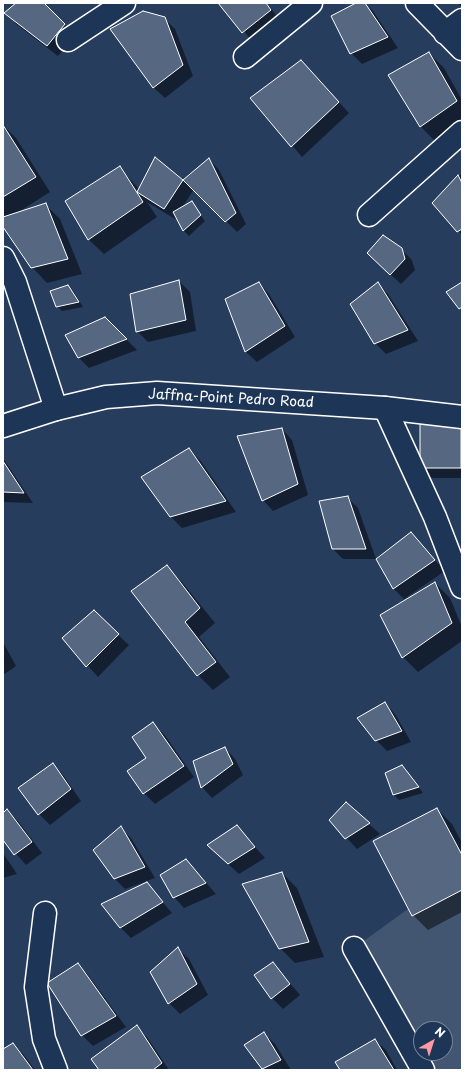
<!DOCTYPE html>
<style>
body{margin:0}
#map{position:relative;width:465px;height:1073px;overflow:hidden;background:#263d5e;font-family:"Playpen Sans",sans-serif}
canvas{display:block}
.frame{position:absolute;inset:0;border:4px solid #fff;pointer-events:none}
.north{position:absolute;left:413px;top:1021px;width:40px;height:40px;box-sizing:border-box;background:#1d3557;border:1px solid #77869a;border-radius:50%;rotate:39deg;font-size:11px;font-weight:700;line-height:16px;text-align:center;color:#fff}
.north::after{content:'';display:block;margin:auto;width:14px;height:18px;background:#ff9aa2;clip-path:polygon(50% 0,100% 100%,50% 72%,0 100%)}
</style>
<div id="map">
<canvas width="465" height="1073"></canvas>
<div class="frame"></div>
<div class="north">N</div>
</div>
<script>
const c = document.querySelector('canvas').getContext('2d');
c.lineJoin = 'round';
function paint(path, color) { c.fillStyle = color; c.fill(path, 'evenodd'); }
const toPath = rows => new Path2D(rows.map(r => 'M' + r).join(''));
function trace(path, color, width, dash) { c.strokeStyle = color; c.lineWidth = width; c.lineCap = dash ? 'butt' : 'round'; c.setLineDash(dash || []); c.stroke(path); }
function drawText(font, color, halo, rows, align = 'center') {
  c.font = font + ' "Playpen Sans",sans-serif'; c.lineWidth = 4; c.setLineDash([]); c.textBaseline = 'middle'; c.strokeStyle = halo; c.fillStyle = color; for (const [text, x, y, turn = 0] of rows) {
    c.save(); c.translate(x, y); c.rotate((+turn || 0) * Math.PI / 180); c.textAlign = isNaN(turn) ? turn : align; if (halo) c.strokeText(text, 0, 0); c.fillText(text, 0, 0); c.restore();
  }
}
const green = toPath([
 [462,870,462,1070,423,1070,354,948],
 [421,1029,445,1029,445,1053,421,1053]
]);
const shadow = toPath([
 [18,3,43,3,75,35,58,56,16,24,6,13],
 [219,3,267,3,281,22,254,43],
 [358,3,365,3,373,11,398,48,362,64,351,53],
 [458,3,462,3,462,7],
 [164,18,175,29,193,76,165,98,154,88,112,30],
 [429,53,444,68,462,100,462,123,436,142,421,127,389,75],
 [301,61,349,113,302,157,252,98],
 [3,125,16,138,50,192,17,213,45,204,60,219,82,274,47,283,32,267,3,225],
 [156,158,183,181,209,159,219,170,246,224,237,232,194,189,182,208,191,202,205,221,189,236,184,231,177,217,175,219,147,202,157,217,104,254,89,240,120,168,139,189],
 [462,173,462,235,433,203],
 [401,249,412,260,415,270,401,284,379,264],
 [179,281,190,292,196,331,148,342,137,331],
 [259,283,269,294,295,337,257,362,246,352,226,300],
 [378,284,388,294,418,341,386,354,375,343],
 [67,286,73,291,83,307,62,311,57,306],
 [105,318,137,350,89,368,78,357],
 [462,425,462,478,432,478,421,468],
 [282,429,292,440,308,495,273,511,263,500],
 [189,449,200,460,236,512,182,528,171,517],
 [3,459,5,461,33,503,3,502],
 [347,497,358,508,376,559,343,559,332,548],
 [411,534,445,571,404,599,394,589,377,559],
 [167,567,182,582,215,623,199,637,230,677,213,690,198,675,133,591],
 [435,583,450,598,462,627,462,641,418,672,403,657],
 [118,635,129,645,98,677,63,638],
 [3,642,16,666,3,675],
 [385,703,395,714,411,742,387,751,376,740],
 [153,724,164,734,194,777,155,804,144,793],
 [225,748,235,759,243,775,212,798,202,787,194,762],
 [53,764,63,775,81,801,50,825,39,814,19,788],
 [402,766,423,793,399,800,394,795,386,773],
 [346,804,380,834,357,849,330,820],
 [437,809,452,824,462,843,462,912,428,930,413,915],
 [7,810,18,821,42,853,26,865,3,839,3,814],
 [237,827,265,858,239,874,219,856],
 [121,828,131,838,155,878,125,889,114,878],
 [3,853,17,874,3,878],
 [186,860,216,894,184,908,174,897],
 [282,873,297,888,324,957,295,963,280,948],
 [146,883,172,913,131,938,120,927],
 [178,949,189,959,208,995,180,1014,169,1003],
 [273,963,300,995,283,1009,272,998,256,975],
 [77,964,88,975,126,1027,93,1046,82,1035],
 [136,1027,147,1037,169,1070,100,1070],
 [264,1033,275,1044,291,1070,264,1070,246,1045],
 [375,1040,386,1050,397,1070,341,1070],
 [13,1044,24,1055,35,1070,3,1070,3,1050]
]);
const building = toPath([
 [16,3,44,3,65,24,47,46,4,13,16,3],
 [218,3,266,3,271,10,242,33,218,3],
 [356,3,365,3,388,37,350,54,331,16,356,3],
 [143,11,165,17,183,65,153,88,110,29,143,11],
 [429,52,457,101,420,127,388,75,429,52],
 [301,60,339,102,291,147,250,98,301,60],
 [3,125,36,177,3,197,3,125],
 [155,157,183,180,164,209,137,192,155,157],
 [209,158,236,213,225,222,183,180,209,158],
 [120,166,143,202,88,240,65,201,120,166],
 [458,175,462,183,462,229,457,232,432,203,458,175],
 [192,201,201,215,183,231,173,212,192,201],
 [46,203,68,259,31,268,3,227,3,217,46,203],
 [383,235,402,248,405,259,390,275,367,253,383,235],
 [179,280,186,320,136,332,130,294,179,280],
 [259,282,285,326,245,352,225,299,259,282],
 [378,282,408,330,374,344,350,304,378,282],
 [462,282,462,307,459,309,446,292,462,282],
 [68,285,79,302,56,307,50,291,68,285],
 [105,317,127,339,78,358,65,335,105,317],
 [420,422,461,422,461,468,420,468,420,422],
 [282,428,298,484,262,501,237,436,282,428],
 [189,448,226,501,170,517,141,477,189,448],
 [3,461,24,493,3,492,3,461],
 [348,496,366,549,332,549,319,501,348,496],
 [411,532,435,560,393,589,376,559,411,532],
 [167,565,200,608,185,622,216,662,197,676,131,591,167,565],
 [435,582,452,623,402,658,380,615,435,582],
 [94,610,119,634,86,667,62,638,94,610],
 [385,702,402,731,375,741,357,718,385,702],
 [153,722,184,766,143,794,127,771,146,758,132,737,153,722],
 [225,747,233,764,201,788,193,761,225,747],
 [53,763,71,789,38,815,18,788,53,763],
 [402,765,419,787,393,795,385,773,402,765],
 [346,802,370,823,345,839,329,820,346,802],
 [437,808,462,855,462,890,412,916,373,841,437,808],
 [7,809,32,842,14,855,3,840,3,813,7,809],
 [237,825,255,847,228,864,207,845,237,825],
 [121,826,145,867,114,879,93,850,121,826],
 [186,859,206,883,173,898,160,875,186,859],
 [282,872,309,942,279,949,242,884,282,872],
 [147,882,163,902,120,928,101,904,147,882],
 [178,947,197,984,168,1004,150,972,178,947],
 [273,962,290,984,271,999,254,975,273,962],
 [78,963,116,1016,81,1036,47,983,78,963],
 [137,1025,162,1063,153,1070,99,1070,91,1059,137,1025],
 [264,1032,281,1060,262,1069,244,1045,264,1032],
 [375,1039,394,1070,340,1070,335,1062,375,1039],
 [13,1043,33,1070,3,1070,3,1049,13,1043]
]);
const street = toPath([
 [417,3,462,49],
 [445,33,462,20],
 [68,40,124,3],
 [245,57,311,3],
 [369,215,462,132],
 [3,258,15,282,56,409],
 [385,408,435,517,462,587],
 [45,913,36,987,44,1039,56,1070],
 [354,948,423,1070]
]);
const primary = toPath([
 [3,426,56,409,106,397,157,393,385,408,462,417]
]);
const streetNames = [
 ["Jaffna-Point Pedro Road",231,399,3]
];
paint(green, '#425672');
paint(shadow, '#0007');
paint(building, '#556781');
trace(building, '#fff', 1);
trace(street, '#fff', 25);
trace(primary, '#fff', 25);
trace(street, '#1d3557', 22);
trace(primary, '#1d3557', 22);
drawText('14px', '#fff', '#1d3557', streetNames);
</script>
